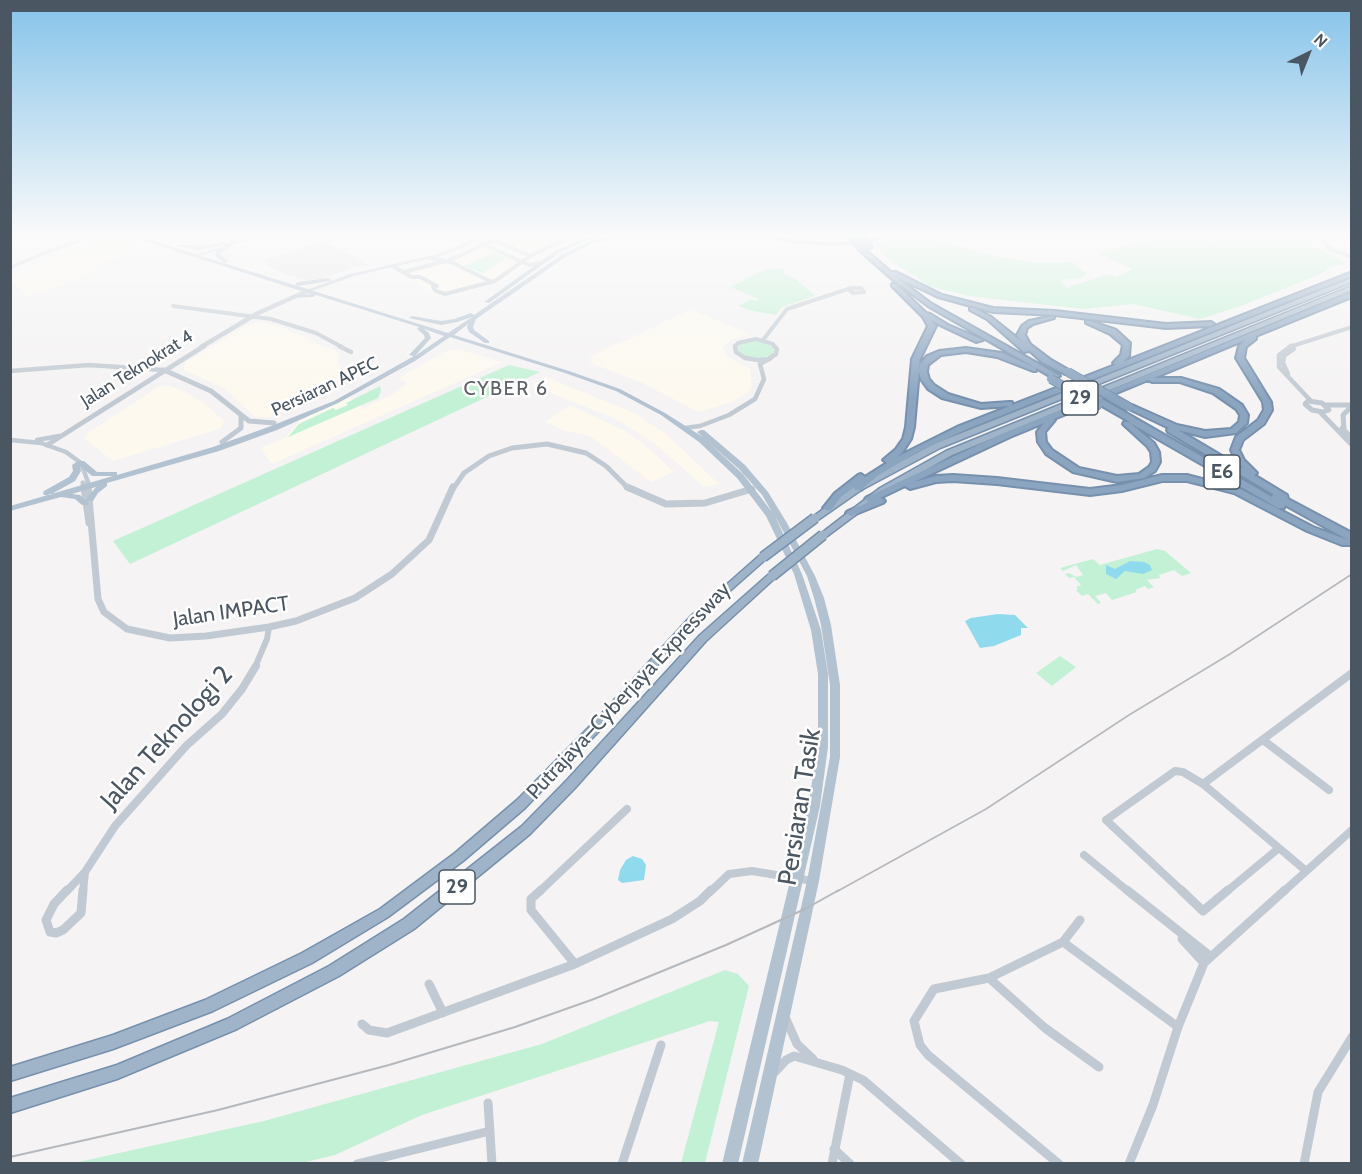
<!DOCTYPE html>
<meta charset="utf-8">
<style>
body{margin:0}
#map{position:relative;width:1362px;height:1174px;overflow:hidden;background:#f5f3f3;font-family:Cabin,sans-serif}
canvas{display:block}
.frame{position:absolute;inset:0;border:12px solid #4a5661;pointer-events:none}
.north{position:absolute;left:1278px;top:24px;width:60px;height:60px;-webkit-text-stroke:4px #fff;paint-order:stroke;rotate:43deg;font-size:16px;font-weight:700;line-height:24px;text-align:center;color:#4a5661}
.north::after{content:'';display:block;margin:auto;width:21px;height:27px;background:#4a5661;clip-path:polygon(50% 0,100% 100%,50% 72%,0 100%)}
</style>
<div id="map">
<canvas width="1362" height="1174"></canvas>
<div class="frame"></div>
<div class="north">N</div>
</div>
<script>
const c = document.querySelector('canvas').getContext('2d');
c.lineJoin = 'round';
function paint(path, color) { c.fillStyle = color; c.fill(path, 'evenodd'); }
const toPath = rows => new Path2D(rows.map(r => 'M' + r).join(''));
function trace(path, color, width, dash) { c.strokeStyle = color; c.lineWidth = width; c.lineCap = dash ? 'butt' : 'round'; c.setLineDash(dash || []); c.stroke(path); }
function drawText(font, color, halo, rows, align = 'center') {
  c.font = font + ' Cabin,sans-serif'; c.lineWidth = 5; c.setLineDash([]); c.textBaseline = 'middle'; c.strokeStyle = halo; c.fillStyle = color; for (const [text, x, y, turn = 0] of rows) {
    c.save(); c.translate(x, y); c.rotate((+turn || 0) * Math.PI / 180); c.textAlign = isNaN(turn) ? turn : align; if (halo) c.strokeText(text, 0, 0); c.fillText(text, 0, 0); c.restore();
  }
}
const commercial = toPath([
 [488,234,586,234,552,248,505,280,469,291,439,297,395,272,423,266,462,252,460,251],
 [107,236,116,236,149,247,96,265,90,274,80,278,28,296,11,281,11,274,18,270],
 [692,310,749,334,731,340,723,347,726,356,750,369,752,387,747,393,732,402,699,412,638,381,589,362,593,360,590,357,619,342,626,341,687,311],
 [261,322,282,327,305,337,325,348,330,348,340,354,337,362,341,368,363,374,270,417,255,417,224,388,184,370,184,363,247,325],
 [458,349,502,362,272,464,260,448,285,438,300,420,349,397,363,408,390,396,407,383,399,378,446,351],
 [546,377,636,414,666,434,719,484,704,487,654,443,616,419,531,385],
 [167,385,179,389,205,404,224,421,222,428,113,461,85,439,86,434,160,386],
 [570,405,627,432,647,447,674,472,651,482,590,436,565,431,545,422]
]);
const education = toPath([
 [324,241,369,265,356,267,320,279,308,280,284,274,262,261]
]);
const green = toPath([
 [910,234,920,234,989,255,1038,263,1073,262,1087,274,1081,278,1060,280,1066,288,1109,274,1117,277,1132,269,1099,254,1125,245,1163,238,1201,235,1214,241,1220,238,1250,235,1249,234,1316,234,1311,235,1313,246,1339,258,1344,264,1330,267,1323,273,1238,307,1200,319,1133,304,1083,309,969,296,929,286,891,261,875,244],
 [494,252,507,258,483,273,464,266],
 [784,268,783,273,797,280,815,296,782,307,776,315,752,311,738,306,751,299,756,301,759,299,730,287,764,270],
 [758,340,773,347,774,352,771,355,761,358,747,357,738,352,738,347,740,344],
 [509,365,540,372,130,564,113,541],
 [380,386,381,391,378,398,288,437,299,424,333,408,336,410,348,405,346,403],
 [1157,549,1165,551,1191,573,1182,576,1174,570,1159,575,1160,578,1147,580,1154,587,1148,589,1145,586,1135,590,1137,592,1112,600,1106,593,1095,596,1101,603,1098,604,1088,594,1082,596,1076,590,1078,589,1076,587,1081,585,1074,577,1069,578,1065,574,1069,573,1076,577,1083,575,1076,565,1063,571,1060,568,1093,559,1100,565],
 [1060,656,1076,667,1052,686,1036,673],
 [725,970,738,974,749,986,705,1163,681,1163,719,1022,710,1021,422,1115,335,1155,302,1163,74,1163,264,1121,542,1044]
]);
const water = toPath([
 [1130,561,1144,562,1150,565,1152,570,1143,574,1125,571,1116,579,1106,574,1106,565,1115,569],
 [998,614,1015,615,1028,628,1021,628,1021,635,994,646,980,648,965,621,971,618],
 [633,856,642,859,646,865,644,880,622,883,618,880,620,870,626,860]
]);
const minorFar4 = toPath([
 [494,240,530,256],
 [494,240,491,238,495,234],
 [232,241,238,234],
 [485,245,529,265,540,263],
 [430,258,451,262,492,282],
 [393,266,411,277,420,277,437,286,433,287,436,291,445,294,495,281,530,256,576,234],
 [404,272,450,260,494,240],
 [853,288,861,288,864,292,853,293,850,291,853,288],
 [173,306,271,319,316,333,342,347],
 [763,340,787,309,851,288],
 [735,347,738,343,756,339,773,344,775,347],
 [1289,347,1352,327]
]);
const minorFar3 = toPath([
 [339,346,351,352],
 [735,346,736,352,745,358,758,360,768,359,776,354,777,349,774,346],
 [1291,346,1279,355,1279,367,1311,401],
 [10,371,89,365,164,370],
 [1288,374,1283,363,1284,356,1294,349],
 [685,428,700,426,729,415,755,399,764,379,760,364,771,358],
 [10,440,41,443,66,452,81,463,88,482],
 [37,440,59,436]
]);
const minorFar2 = toPath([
 [255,667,267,639,269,627]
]);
const minorFar1 = toPath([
 [1263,740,1329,790],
 [1203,784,1352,673],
 [1279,848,1305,870],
 [1084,855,1129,892],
 [85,872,115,826,186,746,222,714,242,689,256,666],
 [66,892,85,872],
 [83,892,85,872],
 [539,892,627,809],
 [710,892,729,874,752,871,813,881],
 [1183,892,1106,820,1175,771,1183,772,1203,784,1279,848],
 [1226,892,1279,848],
 [1283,892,1352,830]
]);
const minor = toPath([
 [67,890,54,904,46,920,50,932,56,933,63,930,81,913,83,890],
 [541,890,531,899,531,910,575,964],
 [1127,890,1210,956],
 [1181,890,1203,911,1228,890],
 [1182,939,1204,963],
 [1063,942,1178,1027],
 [989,978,1045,1028,1099,1067],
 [429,984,443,1013],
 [786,1019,797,1044,813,1059],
 [362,1024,369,1030,387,1033,575,964,672,919,700,901,711,890],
 [775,1072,786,1060,794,1056,842,1070,863,1080,961,1164],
 [488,1103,492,1164],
 [834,1149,850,1164],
 [357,1164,490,1131],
 [622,1164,661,1045],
 [832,1164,850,1074],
 [1059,1164,928,1055,920,1045,914,1021,934,989,989,978,1063,942,1080,920],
 [1129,1164,1153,1105,1178,1027,1204,963,1285,890],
 [1304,1164,1318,1092,1352,1037]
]);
const tertiaryFar2 = toPath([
 [1352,235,1332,234,1322,240,1330,249,1352,257],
 [201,347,258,313,307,291]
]);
const tertiaryFar1 = toPath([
 [164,370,211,391,249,421,274,423],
 [1308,401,1322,403,1329,410,1323,412,1312,410,1305,404,1308,401],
 [1325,405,1352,405],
 [1320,412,1352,445],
 [1342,428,1352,438],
 [1344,430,1343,415,1350,408],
 [222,442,241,428,241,416],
 [47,445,204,346],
 [88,482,89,489],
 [83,483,84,489],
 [453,489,464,473,489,456,512,448,547,444,586,453,606,466,629,489]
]);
const tertiary = toPath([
 [84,487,89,523],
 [88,487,98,599,104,612,127,629,170,638,206,636,269,627,296,621,355,598,392,574,429,540,453,487],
 [627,487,666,504,705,503,752,489]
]);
const secondary = toPath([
 [22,234,27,234,10,242,10,239,22,234],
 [97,234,102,234,54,251,10,269,10,266,50,249,97,234],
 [261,234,266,234,197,257,193,256,261,234],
 [478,234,483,234,466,246,441,256,354,276,309,292,304,291,350,274,438,254,462,244,478,234]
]);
const primary = toPath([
 [95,234,103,234,97,236,95,236,95,234],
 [125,234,131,234,448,333,472,317,457,322,441,325,409,318,412,316,441,321,454,319,471,313,474,315,563,254,590,241,620,234,626,234,594,243,567,256,476,319,473,327,474,330,489,341,489,343,485,343,469,332,467,327,468,324,454,335,569,371,620,389,665,413,703,437,697,432,701,430,704,430,745,465,768,492,787,523,815,576,824,598,831,625,840,685,840,757,819,881,758,1164,742,1164,807,881,830,757,830,685,821,625,814,598,807,576,775,516,802,574,821,630,828,674,828,747,820,806,738,1164,722,1164,808,806,818,747,818,674,811,630,794,574,766,516,737,478,699,442,661,415,616,391,565,373,450,337,415,361,338,403,277,430,219,451,107,483,107,486,98,493,93,501,87,501,89,503,88,505,82,505,75,499,61,497,10,511,10,506,113,476,92,476,80,466,81,471,75,481,50,495,44,495,43,493,44,491,69,477,73,471,72,465,78,461,84,461,97,472,117,472,117,475,213,447,271,426,334,401,414,356,409,355,425,338,424,335,417,329,419,327,316,295,313,297,291,298,290,297,293,295,311,294,125,235,125,234],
 [424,329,444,336,415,356,431,338,429,333,424,329],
 [709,443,739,469,762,495,772,512,743,474,709,443],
 [96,487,86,499,87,501,80,495,72,494,96,487],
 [752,234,760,234,798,240,836,242,869,239,892,234,898,234,869,243,836,246,798,244,754,235,752,234],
 [587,237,592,238,559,253,489,303,484,302,555,251,587,237],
 [223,242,226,244,225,245,198,250,176,246,179,244,198,246,223,242],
 [228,243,233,244,221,253,221,255,228,261,225,263,216,257,215,252,228,243],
 [328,278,331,280,330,281,298,286,295,284,298,282,328,278]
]);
const trunk = toPath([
 [1352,278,1352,282,940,448,861,490,818,520,812,520,811,518,855,486,934,444,1352,278],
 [1352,286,1352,290,952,455,886,492,826,537,820,537,819,535,880,488,946,451,1352,286],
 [763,554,767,557,766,559,697,620,602,728,525,808,463,861,388,917,312,963,213,1011,113,1049,10,1081,10,1067,113,1035,205,1000,302,953,380,909,455,853,517,800,594,722,691,616,760,555,763,554],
 [772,573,776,576,775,578,706,641,575,788,530,834,414,929,339,976,237,1029,117,1079,10,1113,10,1098,117,1065,227,1019,329,966,404,919,522,826,567,780,700,635,769,574,772,573]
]);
const motorway = toPath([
 [859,248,863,248,891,272,896,272,942,295,993,308,1055,311,1166,324,1211,322,1214,324,1211,326,1166,328,1055,315,993,312,938,297,896,277,932,304,1060,376,1053,378,1036,368,1036,371,1033,371,997,357,966,352,941,355,928,365,927,372,929,379,934,385,948,394,981,404,1009,402,1012,402,1012,405,1115,365,1113,363,1121,355,1123,345,1110,334,1086,323,1086,321,1090,321,1116,330,1130,343,1129,356,1123,362,1352,272,1352,276,965,430,916,453,877,476,861,490,855,490,854,487,841,497,831,510,828,511,823,508,835,493,858,475,861,474,865,477,887,463,883,460,896,449,903,439,906,427,912,359,928,326,923,317,892,286,892,284,896,284,926,313,930,314,948,325,983,340,976,342,944,327,931,320,936,326,920,359,914,427,911,439,902,453,897,457,959,426,1010,406,981,408,942,398,928,389,921,379,919,372,920,364,927,356,939,351,966,348,1002,353,1034,367,928,306,892,279,859,250,859,248],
 [1352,292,1352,297,1256,336,1256,339,1246,347,1244,358,1271,402,1272,410,1264,424,1243,440,1239,450,1244,460,1257,473,1254,475,1287,495,1288,499,1352,533,1350,545,1342,545,1307,531,1234,493,1187,481,1162,481,1122,491,1090,495,997,484,953,481,936,482,910,489,905,486,880,498,883,499,885,501,883,503,851,516,846,513,848,511,869,502,865,499,867,497,1004,433,1352,292],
 [1245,340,1239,346,1236,358,1263,402,1264,410,1258,420,1236,437,1231,450,1236,461,1244,469,1178,430,1205,437,1236,433,1247,423,1248,415,1242,405,1219,389,1181,378,1154,378,1245,340],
 [1148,380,1152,382,1180,382,1213,393,1236,409,1240,415,1239,422,1231,429,1205,431,1177,425,1132,405,1126,405,1125,407,1169,428,1167,430,1168,432,1273,494,1272,497,1102,399,1148,380],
 [1095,402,1130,422,1124,422,1123,424,1147,446,1151,452,1152,462,1149,467,1139,474,1117,476,1079,468,1052,450,1046,442,1045,432,1055,420,1054,419,1095,402],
 [1044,423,1037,432,1038,442,1046,454,1073,472,1117,482,1144,478,1155,471,1160,462,1159,452,1154,443,1130,423,1278,508,1284,508,1285,505,1348,540,1313,527,1240,489,1187,475,1162,475,1122,485,1090,489,997,478,953,475,936,476,914,482,1010,437,1044,423],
 [970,308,974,308,991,317,1021,341,1017,335,1022,326,1029,321,1054,316,1054,318,1033,324,1027,328,1025,335,1030,344,1051,360,1072,372,1065,374,1042,362,1030,351,1024,352,987,319,970,310,970,308]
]);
const railFar1 = toPath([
 [1342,234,1352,238],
 [836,892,986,809,1129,715,1230,654,1352,574]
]);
const rail = toPath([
 [10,1157,218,1110,389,1065,515,1027,594,999,726,945,805,909,839,890]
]);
const trunkBridge = toPath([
 [763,557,815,518],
 [772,576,823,535]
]);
const motorwayBridgeFar1 = toPath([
 [860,234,870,247],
 [849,235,861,249]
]);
const motorwayBridge = toPath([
 [1068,372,1129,407],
 [1051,379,1098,406]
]);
const farStreetnames = [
 ["Jalan Teknokrat 4",137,369,-32],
 ["Persiaran APEC",325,387,-25]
];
const farQuarternames = [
 ["CYBER 6",506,389]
];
const shields = [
 [1080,398,36],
 [1222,472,36],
 [457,887,36]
];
const shieldNames = [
 ["29",1080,398],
 ["E6",1222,472],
 ["29",457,887]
];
const streetNames = [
 ["Jalan IMPACT",231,612,-8],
 ["Putrajaya–Cyberjaya Expressway",629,691,-47]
];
const nearStreetnames = [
 ["Jalan Teknologi 2",167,738,-48],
 ["Persiaran Tasik",800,807,-81]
];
paint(commercial, '#fdf9ef');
paint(education, '#e6e4e5');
paint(green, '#c3f1d5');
paint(water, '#90daee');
trace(trunk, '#7690ad', 3);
trace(motorway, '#7690ad', 4);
trace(minorFar4, '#c1cad2', 4);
trace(minorFar3, '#c1cad2', 4.5);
trace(minorFar2, '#c1cad2', 6);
trace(minorFar1, '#c1cad2', 8);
trace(minor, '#c1cad2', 9);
trace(tertiaryFar2, '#c1cad2', 4.5);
trace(tertiaryFar1, '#c1cad2', 5);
trace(tertiary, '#c1cad2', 7);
paint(secondary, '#c1cbd6');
paint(primary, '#b3c2d1');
paint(trunk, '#9fb4c9');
paint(motorway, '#8ba5c1');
trace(railFar1, '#b5b8bd', 1.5);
trace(rail, '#b5b8bd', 2);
trace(trunkBridge, '#7690ad', 12, []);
trace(motorwayBridgeFar1, '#7690ad', 8, []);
trace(motorwayBridge, '#7690ad', 10, []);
trace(trunkBridge, '#9fb4c9', 9);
trace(motorwayBridgeFar1, '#8ba5c1', 7);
trace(motorwayBridge, '#8ba5c1', 8);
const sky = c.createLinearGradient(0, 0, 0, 398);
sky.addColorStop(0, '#85c3ea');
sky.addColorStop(0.59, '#fafafa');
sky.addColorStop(1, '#fafafa00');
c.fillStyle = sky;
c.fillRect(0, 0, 1362, 398);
drawText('18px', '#4a5661', '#fff', farStreetnames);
c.letterSpacing = '1.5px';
drawText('20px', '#5f6368', '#fff', farQuarternames);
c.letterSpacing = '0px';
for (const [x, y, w] of shields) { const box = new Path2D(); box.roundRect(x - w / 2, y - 17, w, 34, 4.5); c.fillStyle = '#fff'; c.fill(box); trace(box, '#4a5661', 1.5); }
drawText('bold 20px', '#4a5661', null, shieldNames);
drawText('21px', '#4a5661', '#fff', streetNames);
drawText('26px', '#4a5661', '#fff', nearStreetnames);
</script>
